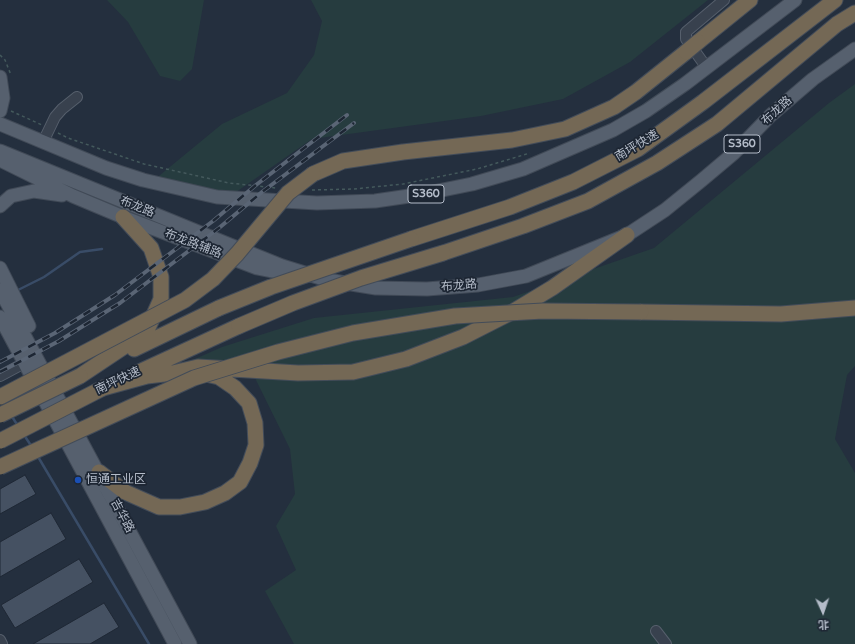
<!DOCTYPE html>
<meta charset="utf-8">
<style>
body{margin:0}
#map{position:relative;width:855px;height:644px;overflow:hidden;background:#242f3e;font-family:"Varela Round","Noto Sans SC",sans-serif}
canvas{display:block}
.north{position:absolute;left:803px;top:592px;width:40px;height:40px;-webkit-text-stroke:3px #1d2633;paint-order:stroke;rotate:177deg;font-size:11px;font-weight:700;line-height:16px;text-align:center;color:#b4bcc9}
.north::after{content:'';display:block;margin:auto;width:14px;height:18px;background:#b4bcc9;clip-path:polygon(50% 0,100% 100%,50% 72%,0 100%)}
</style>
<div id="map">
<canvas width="855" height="644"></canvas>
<div class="north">北</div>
</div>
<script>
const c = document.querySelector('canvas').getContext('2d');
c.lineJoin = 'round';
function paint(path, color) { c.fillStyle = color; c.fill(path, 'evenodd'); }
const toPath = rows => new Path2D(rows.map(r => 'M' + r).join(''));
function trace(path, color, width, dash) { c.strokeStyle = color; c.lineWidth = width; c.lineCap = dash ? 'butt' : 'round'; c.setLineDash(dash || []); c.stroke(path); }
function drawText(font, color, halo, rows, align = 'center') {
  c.font = font + ' "Varela Round","Noto Sans SC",sans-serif'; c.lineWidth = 3.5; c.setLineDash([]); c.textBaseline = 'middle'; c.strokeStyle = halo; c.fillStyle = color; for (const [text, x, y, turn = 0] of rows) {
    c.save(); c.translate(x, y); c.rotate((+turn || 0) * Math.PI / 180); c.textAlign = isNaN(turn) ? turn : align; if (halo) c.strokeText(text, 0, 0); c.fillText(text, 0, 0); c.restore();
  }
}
const green = toPath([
 [107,0,204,0,192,69,180,81,160,76,128,22],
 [311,0,708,0,630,62,563,99,481,116,312,139,229,197,154,180,222,124,287,93,314,55,322,21],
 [855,84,855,366,847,375,835,439,855,473,855,644,294,644,265,591,296,570,276,526,295,494,290,449,255,378,186,363,222,347,314,318,513,297,654,248,829,103]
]);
const stream = toPath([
 [16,291,44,277,80,252,102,249],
 [11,415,18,426],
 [24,435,32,447],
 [37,455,149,644]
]);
const building = toPath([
 [25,475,36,494,0,514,0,489,25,475],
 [51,513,66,539,0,577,0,542,51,513],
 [79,559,93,582,15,628,1,605,79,559],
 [104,603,119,627,90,644,33,644,104,603]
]);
const path = toPath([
 [0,55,5,60,11,75],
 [11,111,42,125],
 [58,133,68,138,144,164,229,183,276,188],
 [312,190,354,189,403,184,477,169,530,153]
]);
const minor = toPath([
 [707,68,686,39,686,32,724,0],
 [43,142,55,117,62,109,77,97],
 [0,376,30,360],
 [656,631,666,644],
 [0,640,2,644]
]);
const major = toPath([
 [0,77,3,98,0,111],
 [0,124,106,168,143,180,217,197,317,203,375,201,423,194,472,184,523,169,613,130,646,111,685,84,795,0],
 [0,151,230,245,282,266,327,280,376,288,427,289,478,285,526,276,627,235,665,210,702,180,734,153,771,115,813,79,855,49],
 [0,160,73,196,123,217,257,268,287,274],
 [0,206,11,196,34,191,62,195],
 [0,268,29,326],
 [0,290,190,644],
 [0,317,175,644]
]);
const highway = toPath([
 [698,42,750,0],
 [313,174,343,161,403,152,512,140,565,129,614,107,636,92,686,52],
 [411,239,510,207,573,182,638,149,703,102,835,0],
 [443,253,523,226,588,201,657,163,717,124,837,24,855,13],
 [641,312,781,314,855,308],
 [134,349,219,308],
 [137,373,239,326],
 [80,376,140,336,148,328,161,299,161,277,151,248,123,217],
 [103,388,147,376,173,373,198,367,298,373,353,372,406,359,463,337,514,311,552,288,627,235],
 [99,472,125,492,159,507,180,507,205,502,225,493,240,482,250,463,256,445,255,423,249,403,235,388,219,377,202,373]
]);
const rail = toPath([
 [0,362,55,333,115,295,213,221,256,185,347,115],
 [0,372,59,341,120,303,219,228,262,192,354,123]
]);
const highwayBridge = toPath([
 [686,52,698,42],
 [219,308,271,287,411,239],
 [239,326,293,303,361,278,443,253],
 [0,397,185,300,213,279,237,254,288,193,313,174],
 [0,415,80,376],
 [0,441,103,388],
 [0,467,194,378,278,352,353,333,455,316,543,311,641,312]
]);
const markers = [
 [78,480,4,"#1a4fb4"]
];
const shields = [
 [742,144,36],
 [426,194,36]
];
const shieldNames = [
 ["S360",742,144],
 ["S360",426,194]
];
const streetNames = [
 ["布龙路",777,111,-42],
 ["南坪快速",637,146,-31],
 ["布龙路",137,207,22],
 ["布龙路辅路",193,244,21],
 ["布龙路",459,286,-5],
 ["南坪快速",118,381,-25],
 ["吉华路",122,516,62]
];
const poiNames = [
 ["恒通工业区",86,480]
];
paint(green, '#263c3f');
trace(stream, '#394c67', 2.5);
paint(building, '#455162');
trace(building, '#1f2835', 1);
trace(minor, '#565f6c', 12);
trace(major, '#414a57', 15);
trace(highway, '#434c59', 17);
trace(path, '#44595c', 1.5, [3, 3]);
trace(minor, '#38414e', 10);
trace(major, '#56606e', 13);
trace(highway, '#746855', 15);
trace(rail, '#5a6575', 4);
trace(rail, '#1d2633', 2.5, [8]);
trace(highwayBridge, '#434c59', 17, []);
trace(highwayBridge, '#746855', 15);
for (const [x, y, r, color] of markers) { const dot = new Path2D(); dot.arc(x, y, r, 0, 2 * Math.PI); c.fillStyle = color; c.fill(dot); trace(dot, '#1d2633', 1.5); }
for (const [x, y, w] of shields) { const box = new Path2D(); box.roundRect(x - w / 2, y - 9, w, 18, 3); c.fillStyle = '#1d2633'; c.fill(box); trace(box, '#b4bcc9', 1); }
drawText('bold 11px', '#b4bcc9', null, shieldNames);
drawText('12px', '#b4bcc9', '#1d2633', streetNames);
drawText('12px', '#b4bcc9', '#1d2633', poiNames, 'left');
</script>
